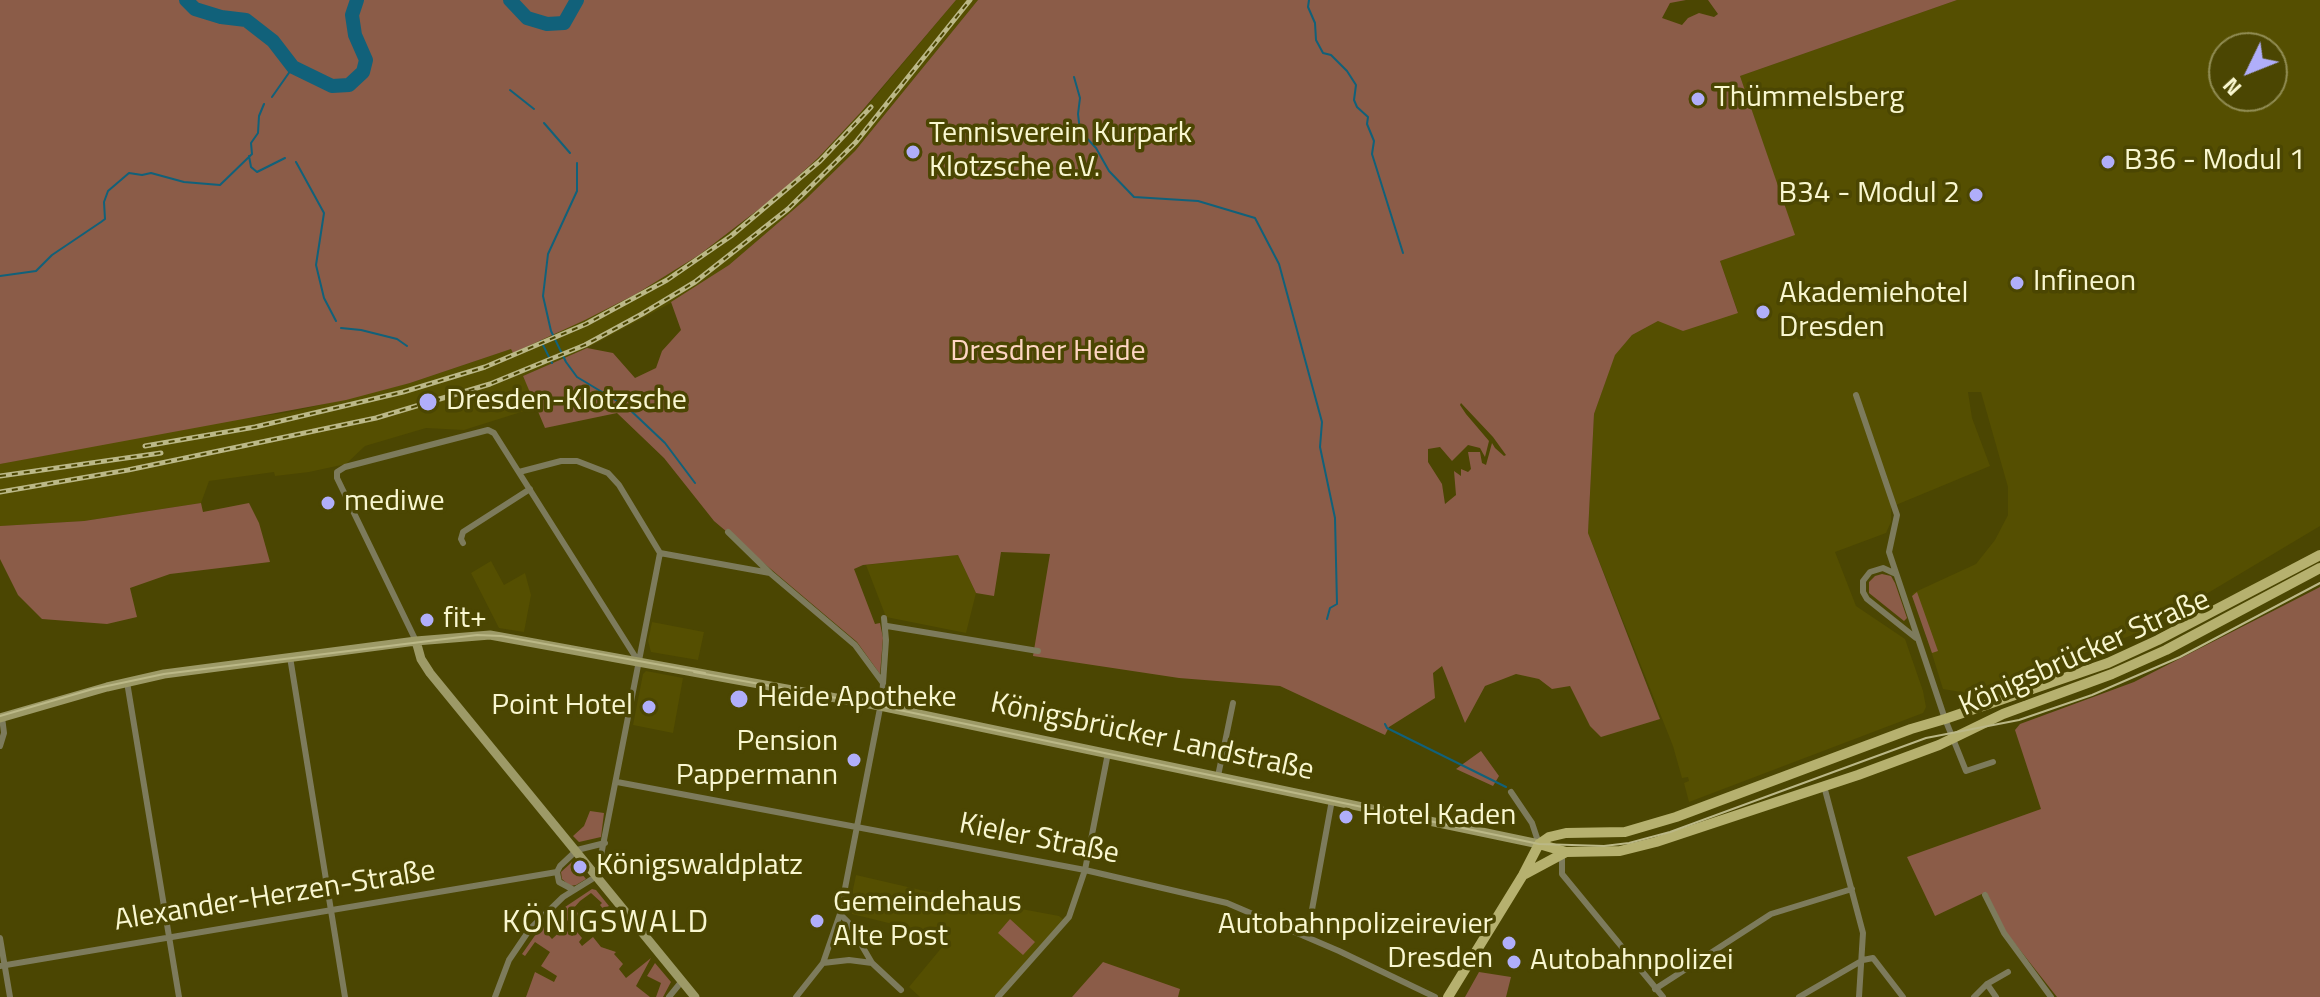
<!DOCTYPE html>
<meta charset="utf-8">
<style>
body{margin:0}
#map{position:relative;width:2320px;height:997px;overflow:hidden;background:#4b4602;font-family:"Titillium Web",sans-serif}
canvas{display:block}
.north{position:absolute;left:2208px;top:32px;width:80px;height:80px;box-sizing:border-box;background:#4b4602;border:2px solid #918d54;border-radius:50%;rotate:227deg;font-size:22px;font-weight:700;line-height:32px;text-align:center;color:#f9f7d0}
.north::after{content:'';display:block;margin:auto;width:28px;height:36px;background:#b0aefa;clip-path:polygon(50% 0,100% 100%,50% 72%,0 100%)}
</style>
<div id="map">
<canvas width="2320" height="997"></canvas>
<div class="north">N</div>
</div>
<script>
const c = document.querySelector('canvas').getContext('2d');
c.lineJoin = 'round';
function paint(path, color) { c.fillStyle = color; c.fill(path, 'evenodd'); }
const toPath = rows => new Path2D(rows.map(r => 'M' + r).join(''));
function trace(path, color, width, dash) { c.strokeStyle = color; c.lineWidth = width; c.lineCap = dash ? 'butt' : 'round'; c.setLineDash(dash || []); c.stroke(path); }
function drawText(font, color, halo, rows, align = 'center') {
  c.font = font + ' "Titillium Web",sans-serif'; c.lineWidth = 7; c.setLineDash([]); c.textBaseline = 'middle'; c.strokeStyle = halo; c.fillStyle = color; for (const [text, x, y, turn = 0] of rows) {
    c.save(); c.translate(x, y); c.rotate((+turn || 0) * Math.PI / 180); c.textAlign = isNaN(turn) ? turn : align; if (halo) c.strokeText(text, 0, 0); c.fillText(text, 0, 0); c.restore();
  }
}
const built = toPath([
 [956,0,978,0,855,151,806,200,729,265,680,298,587,348,523,376,537,407,464,430,426,428,365,446,346,464,309,472,275,476,274,472,209,481,201,503,84,521,0,526,0,464,206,424,291,412,410,383,511,349,513,353,636,294,699,255,747,219,818,158,874,98],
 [1957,0,2320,0,2320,526,2146,630,1973,694,1943,689,1913,593,1976,564,1995,540,2008,515,2008,487,1981,392,1968,392,1972,418,1990,466,1891,507,1891,522,1886,533,1835,552,1856,606,1905,639,1923,691,1926,707,1923,713,1689,802,1684,783,1689,781,1688,777,1682,778,1673,746,1588,533,1594,414,1615,354,1632,335,1658,321,1738,312,1720,261,1794,235,1740,76],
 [2224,48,2272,48,2272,96,2224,96],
 [958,555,976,593,966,633,886,617,866,565],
 [491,561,504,585,525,573,531,595,524,632,499,628,471,573],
 [652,622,704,632,698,660,651,652,648,641],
 [646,671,683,678,673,733,633,725,643,674],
 [856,875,925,891,1059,916,1064,920,995,997,920,997,909,987,943,946,921,931,852,914,850,904]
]);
const green = toPath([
 [0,0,956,0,861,112,818,158,776,196,699,255,636,294,585,320,513,353,511,349,410,383,346,400,0,464],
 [978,0,1686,0,1670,3,1662,18,1682,25,1688,18,1699,13,1714,17,1718,14,1708,0,1957,0,1740,76,1795,235,1720,261,1738,313,1683,331,1658,321,1632,335,1615,355,1594,414,1588,533,1660,719,1601,737,1590,726,1570,686,1552,689,1539,679,1516,674,1485,686,1465,723,1442,666,1433,673,1435,698,1389,727,1385,735,1280,686,1179,678,1033,656,1050,554,1001,552,994,596,976,593,958,555,863,565,854,569,875,624,880,623,883,638,880,674,857,642,714,521,664,458,617,413,545,428,523,376,587,348,613,353,635,378,656,368,662,351,681,330,671,302,729,265,806,199,855,151],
 [1461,403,1493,437,1506,455,1504,456,1495,448,1492,443,1486,465,1482,463,1480,452,1468,452,1471,469,1468,472,1461,469,1461,476,1454,471,1456,495,1445,504,1442,484,1428,462,1428,449,1440,447,1452,461,1468,445,1480,448,1485,457,1489,441,1466,414,1460,405],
 [201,503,203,512,249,503,259,523,270,562,170,574,130,588,137,617,107,624,42,619,18,595,0,559,0,526,84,521],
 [1882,574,1891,576,1895,583,1907,618,1904,621,1869,593,1869,582,1875,576],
 [2320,587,2320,997,2057,997,2005,931,1986,892,1935,916,1907,857,2041,809,2015,730,2020,724,2134,682],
 [1917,592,1938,651,1932,653,1912,596],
 [1481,751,1499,776,1493,786,1456,769],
 [590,811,604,813,601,837,579,842,573,836,584,826],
 [572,862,586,879,576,885,570,886,562,879,561,872],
 [592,889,596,890,609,906,604,910,600,905,602,903,591,893,580,901,572,910,575,913,577,912,583,921,575,929,559,911],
 [553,916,556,919,544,930,552,939,564,928,572,936,577,932,582,938,579,942,582,946,593,937,601,947,616,952,614,954,623,964,619,969,626,978,651,958,636,986,650,997,526,997,535,972,554,982,557,976,541,966,550,952,535,942,525,956,522,954,543,924],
 [1010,919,1035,942,1023,955,998,933],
 [1103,962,1180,989,1178,997,1072,997],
 [655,963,671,982,663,997,656,997,661,983,647,976],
 [1479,972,1511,977,1506,997,1465,997]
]);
const stream = toPath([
 [1309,0,1308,7,1315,23,1316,40,1323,53,1331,55,1347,71,1356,85,1354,100,1357,107,1368,117,1367,124,1374,141,1372,154,1403,253],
 [1074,77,1080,98,1078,114,1080,131,1096,148,1109,171,1134,197,1198,201,1255,218,1279,264,1322,422,1320,447,1335,518,1337,604,1330,608,1327,619],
 [510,90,534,109],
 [272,97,293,67],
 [544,123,570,153],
 [249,156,251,167,257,172,285,158],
 [296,162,324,213,316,265,324,298,336,321],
 [577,163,577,191,548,254,543,296,551,331,566,362,577,377,627,407,665,443,695,483],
 [0,276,36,271,52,255,101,222,105,219,104,202,108,191,129,173,142,175,151,173,184,182,220,185,252,154,251,143,258,133,259,116,264,104],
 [341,328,361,330,397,339,407,346],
 [541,341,552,363],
 [1385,724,1387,728,1506,787]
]);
const river = toPath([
 [186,0,195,9,221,17,246,20,273,41,293,67,332,86,349,85,363,72,366,60,355,35,352,15,357,0],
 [510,0,527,18,547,24,564,23,577,0]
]);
const street = toPath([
 [1856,395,1897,515,1889,552,1945,719,1966,771,1993,762],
 [728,532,770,573,855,645,883,683],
 [463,543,461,539,463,532,530,489],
 [660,553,770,573],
 [1896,574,1883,568,1870,572,1863,581,1863,592,1867,599,1916,638],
 [887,626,1038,651],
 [416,641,337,478,337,472,345,467,488,430,494,433,638,661],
 [290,657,345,997],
 [127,682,179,997],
 [0,746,4,733,2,717],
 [1218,776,1233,703],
 [617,782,1085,870,1227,903,1339,951,1435,997],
 [1824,786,1863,933,1859,997],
 [1511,792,1532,823,1539,844],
 [1562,855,1562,874,1663,997],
 [572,889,559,882,557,872,560,866,577,850,605,843],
 [1985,895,2004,933,2051,997],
 [840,914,848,922,872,963,901,990],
 [1307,937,1332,800],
 [0,938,10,997],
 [823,963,849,960,872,963],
 [0,966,557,872],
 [1987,984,1996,997],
 [1655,989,1771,914,1852,889],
 [495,997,509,960,530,929,563,897,597,876,660,553,619,485,608,473,577,461,561,461,519,472],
 [669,997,682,981],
 [796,997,823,963,840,914,882,698,886,640,884,618],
 [998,997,1069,917,1085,870,1108,753],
 [1799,997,1863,960,1873,958,1903,997],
 [1974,997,1987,984,2008,972]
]);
const secondary = toPath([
 [416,641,421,659,430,673,695,997],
 [0,718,107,687,164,674,416,641,490,635,880,706,1539,844]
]);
const primary = toPath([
 [1539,844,1566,852,1620,851,1656,842,1858,775,1939,745,2003,714,2112,674,2166,650,2320,568],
 [1539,844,1549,837,1566,833,1625,832,1676,817,1911,729,1945,719,2108,663,2158,640,2320,555],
 [1525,874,1566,852],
 [1448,997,1523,875,1539,844]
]);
const tram = toPath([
 [694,672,880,706,1539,844,1604,846,1629,843,1670,832,1926,738,2019,720,2092,695,2180,657,2320,583],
 [0,716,93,689,164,674,477,635,501,636,705,673]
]);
const rail = toPath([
 [145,446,255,427,403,392,485,367,586,324,667,280,731,236,820,161,871,107],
 [0,476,161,453],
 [0,492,128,470,376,418,490,384,585,345,642,314,695,282,788,209,856,142,970,0]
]);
const markers = [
 [1698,99,8,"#b0aefa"],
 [913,152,8,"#b0aefa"],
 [2108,162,8,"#b0aefa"],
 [1976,195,8,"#b0aefa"],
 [2017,283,8,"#b0aefa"],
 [1763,312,8,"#b0aefa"],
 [428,402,10,"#b0aefa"],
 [328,503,8,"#b0aefa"],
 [427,620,8,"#b0aefa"],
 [739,699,10,"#b0aefa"],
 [649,707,8,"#b0aefa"],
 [854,760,8,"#b0aefa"],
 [1346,817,8,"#b0aefa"],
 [580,867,8,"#b0aefa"],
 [817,921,8,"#b0aefa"],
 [1509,943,8,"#b0aefa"],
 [1514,962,8,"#b0aefa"]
];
const poiNames = [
 ["Thümmelsberg",1714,99],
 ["Tennisverein Kurpark",929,135],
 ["Klotzsche e.V.",929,169],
 ["B36 - Modul 1",2124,162],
 ["B34 - Modul 2",1960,195,"right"],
 ["Infineon",2033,283],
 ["Akademiehotel",1779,295],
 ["Dresden",1779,329],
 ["Dresden-Klotzsche",446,402],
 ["mediwe",344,503],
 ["fit+",443,620],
 ["Heide Apotheke",757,699],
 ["Point Hotel",633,707,"right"],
 ["Pension",838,743,"right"],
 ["Pappermann",838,777,"right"],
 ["Hotel Kaden",1362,817],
 ["Königswaldplatz",596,867],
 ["Gemeindehaus",833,904],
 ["Alte Post",833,938],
 ["Autobahnpolizeirevier",1493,926,"right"],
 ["Dresden",1493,960,"right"],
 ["Autobahnpolizei",1530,962]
];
const parkNames = [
 ["Dresdner Heide",1048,353]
];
const streetNames = [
 ["Königsbrücker Straße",2085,654,-24],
 ["Königsbrücker Landstraße",1152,738,12],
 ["Kieler Straße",1039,840,11],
 ["Alexander-Herzen-Straße",275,897,-9]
];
const neighbourhoodNames = [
 ["KÖNIGSWALD",606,924]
];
paint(built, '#554f01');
paint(green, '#8b5c48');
trace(stream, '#11617a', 2);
trace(river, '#11617a', 14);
trace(street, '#7d7b5c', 6);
trace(secondary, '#9d9a67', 9);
trace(primary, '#b6b16f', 10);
trace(tram, '#bbb887', 2);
trace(rail, '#bbb887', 5);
trace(rail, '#4b4602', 2, [6]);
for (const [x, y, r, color] of markers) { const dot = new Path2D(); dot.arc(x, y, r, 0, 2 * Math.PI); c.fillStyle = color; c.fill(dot); trace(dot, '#4b4602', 3); }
drawText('30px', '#f9f7d0', '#4b4602', poiNames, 'left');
drawText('30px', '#fed5c3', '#4b4602', parkNames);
drawText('30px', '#f9f7d0', '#4b4602', streetNames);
c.letterSpacing = '2px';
drawText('32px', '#f9f7d0', '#4b4602', neighbourhoodNames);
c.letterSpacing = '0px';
</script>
